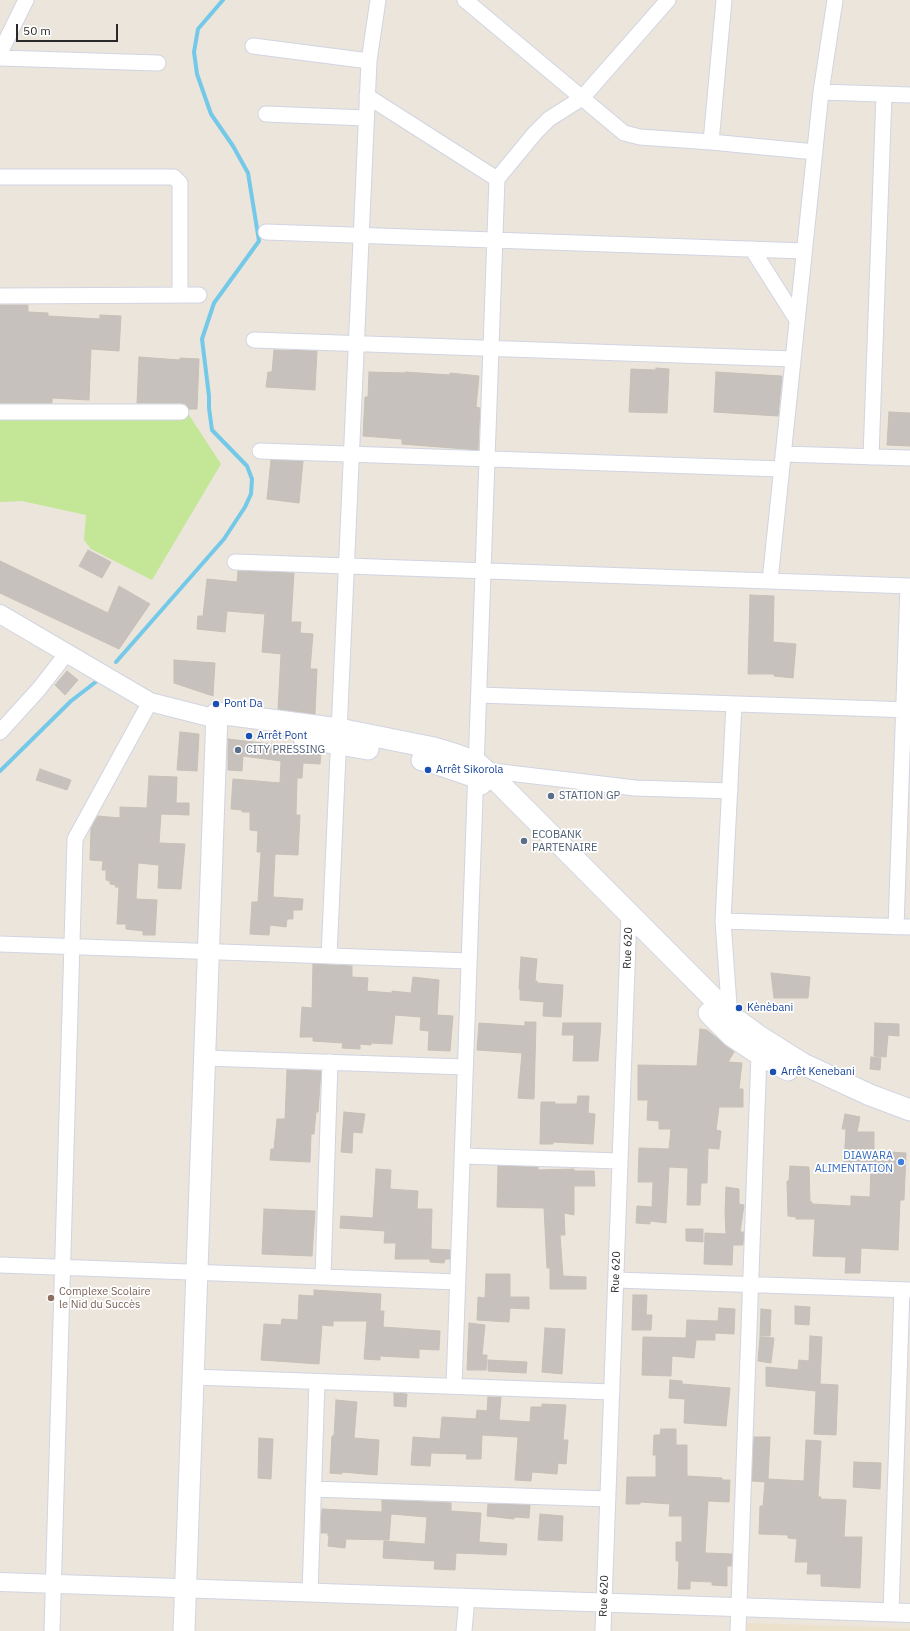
<!DOCTYPE html>
<meta charset="utf-8">
<style>
body{margin:0}
#map{position:relative;width:910px;height:1631px;overflow:hidden;background:#ebe5dc;font-family:"IBM Plex Sans",sans-serif}
canvas{display:block}
.scale{position:absolute;left:16px;top:24px;width:102px;height:18px;box-sizing:border-box;border:2px solid #292929;border-top:0;padding-left:5px;font-size:12px;line-height:14px;white-space:nowrap;color:#292929;-webkit-text-stroke:3px #fff;paint-order:stroke}
</style>
<div id="map">
<canvas width="910" height="1631"></canvas>
<div class="scale">50 m</div>
</div>
<script>
const c = document.querySelector('canvas').getContext('2d');
c.lineJoin = 'round';
function paint(path, color) { c.fillStyle = color; c.fill(path, 'evenodd'); }
const toPath = rows => new Path2D(rows.map(r => 'M' + r).join(''));
function trace(path, color, width, dash) { c.strokeStyle = color; c.lineWidth = width; c.lineCap = dash ? 'butt' : 'round'; c.setLineDash(dash || []); c.stroke(path); }
function drawText(font, color, halo, rows, align = 'center') {
  c.font = font + ' "IBM Plex Sans",sans-serif'; c.lineWidth = 3.5; c.setLineDash([]); c.textBaseline = 'middle'; c.strokeStyle = halo; c.fillStyle = color; for (const [text, x, y, turn = 0] of rows) {
    c.save(); c.translate(x, y); c.rotate((+turn || 0) * Math.PI / 180); c.textAlign = isNaN(turn) ? turn : align; if (halo) c.strokeText(text, 0, 0); c.fillText(text, 0, 0); c.restore();
  }
}
const education = toPath([
 [746,1623,910,1628,910,1631,746,1631]
]);
const pitch = toPath([
 [189,415,221,464,152,580,91,549,84,540,86,515,22,501,0,502,0,417]
]);
const stream = toPath([
 [116,662,224,539,245,507,251,494,252,479,247,466,212,430,209,408,209,396,202,339,214,303,259,241,248,173,233,146,211,114,197,74,194,52,198,29,223,0],
 [0,771,71,701,97,681]
]);
const building = toPath([
 [0,305,28,305,28,312,48,313,48,316,100,319,100,315,121,316,119,351,91,349,89,400,52,398,52,403,0,403,0,305],
 [274,350,317,351,315,390,266,387,268,372,272,372,274,350],
 [139,357,180,360,180,358,199,359,197,409,189,409,186,404,181,403,137,403,139,357],
 [656,368,669,369,667,413,629,412,631,369,656,370,656,368],
 [369,372,405,373,405,372,450,375,450,373,479,376,476,407,480,408,478,450,402,444,402,439,363,436,365,397,368,397,369,372],
 [716,372,782,376,778,416,714,412,716,372],
 [889,412,910,413,910,446,887,445,889,412],
 [271,460,303,461,299,503,267,499,271,460],
 [88,550,111,562,102,578,79,566,88,550],
 [0,561,108,613,119,586,150,604,119,649,0,593,0,561],
 [238,571,294,573,291,622,301,622,300,633,313,634,310,669,317,669,315,714,278,709,281,654,262,652,265,614,227,611,225,632,197,629,198,616,203,616,207,579,237,582,238,571],
 [750,595,774,596,773,642,796,644,793,678,774,676,774,674,748,674,750,595],
 [174,660,215,663,213,696,174,683,174,660],
 [67,671,78,680,65,695,55,685,67,671],
 [180,732,199,734,197,771,177,770,180,732],
 [228,739,296,747,302,750,321,753,320,764,303,763,302,778,297,778,296,815,300,815,298,855,275,854,273,897,303,899,302,910,293,910,293,919,287,919,286,927,270,925,269,935,250,934,252,902,258,902,261,852,257,852,258,831,250,830,250,812,242,812,242,810,231,809,233,779,280,783,281,761,243,756,242,771,228,770,228,739],
 [40,769,71,780,67,790,36,780,40,769],
 [149,776,177,777,176,803,189,803,189,815,161,814,159,843,185,844,181,889,158,888,159,865,138,863,136,899,157,900,155,935,143,935,143,931,126,929,126,924,117,924,119,887,115,887,116,885,110,884,110,881,106,880,106,870,102,870,103,861,90,860,91,828,98,816,120,818,120,807,147,808,149,776],
 [521,957,537,959,535,981,537,981,537,983,563,985,561,1017,543,1016,544,1002,520,1000,520,989,519,989,521,957],
 [313,964,352,966,352,977,368,978,367,991,392,993,392,991,411,993,413,977,439,980,437,1015,453,1016,450,1051,428,1050,429,1031,420,1030,421,1017,395,1015,392,1044,371,1043,371,1045,360,1044,360,1049,342,1048,343,1043,313,1041,313,1037,300,1037,302,1007,312,1008,313,964],
 [771,973,810,977,808,998,774,998,771,973],
 [525,1022,536,1022,534,1099,518,1098,522,1053,477,1050,479,1023,525,1026,525,1022],
 [563,1023,601,1023,598,1061,573,1061,574,1035,562,1035,563,1023],
 [875,1023,899,1024,899,1036,888,1035,886,1057,874,1056,875,1023],
 [700,1029,707,1030,734,1052,728,1062,742,1063,739,1089,743,1089,743,1107,719,1107,716,1130,721,1131,719,1149,708,1148,707,1183,701,1183,700,1205,687,1205,688,1168,669,1167,666,1223,650,1221,650,1224,636,1223,637,1206,652,1207,653,1182,638,1182,639,1148,669,1149,671,1129,659,1129,659,1121,647,1120,648,1100,638,1100,638,1065,697,1066,700,1029],
 [871,1057,881,1058,880,1070,870,1069,871,1057],
 [287,1070,321,1071,318,1112,316,1112,314,1134,311,1134,310,1162,270,1160,271,1149,274,1149,277,1119,285,1119,287,1070],
 [578,1096,589,1096,588,1113,595,1114,593,1144,553,1142,553,1144,540,1144,541,1102,555,1102,555,1104,577,1104,578,1096],
 [344,1112,365,1114,362,1133,353,1132,352,1153,341,1152,344,1112],
 [845,1114,860,1117,857,1132,874,1132,874,1151,906,1153,904,1200,900,1200,898,1250,861,1248,860,1273,845,1273,846,1257,813,1256,815,1219,796,1219,796,1217,788,1216,787,1181,789,1181,790,1166,809,1167,810,1202,812,1202,812,1204,851,1206,851,1196,870,1197,871,1165,844,1163,846,1129,842,1129,845,1114],
 [498,1166,538,1167,538,1170,574,1169,574,1171,594,1171,595,1186,574,1186,574,1215,564,1213,565,1235,560,1235,563,1276,586,1277,586,1289,550,1289,550,1268,547,1268,544,1208,497,1207,498,1166],
 [376,1169,391,1170,390,1189,418,1191,417,1209,432,1209,431,1249,450,1250,450,1259,445,1259,444,1263,430,1262,430,1259,395,1259,396,1243,384,1243,385,1231,340,1228,341,1216,373,1218,376,1169],
 [726,1187,739,1189,739,1204,744,1205,740,1232,744,1232,743,1245,733,1245,732,1265,704,1264,705,1233,726,1234,725,1213,726,1187],
 [264,1209,315,1211,312,1256,262,1254,264,1209],
 [686,1229,703,1229,703,1242,686,1241,686,1229],
 [486,1274,510,1274,510,1297,529,1297,529,1309,510,1308,509,1322,477,1320,478,1297,485,1298,486,1274],
 [314,1290,381,1294,380,1311,384,1311,383,1327,440,1331,439,1350,419,1349,419,1358,380,1356,380,1360,364,1359,367,1321,333,1321,333,1326,322,1325,319,1364,261,1360,264,1324,281,1325,282,1319,298,1320,299,1295,314,1296,314,1290],
 [633,1295,647,1295,646,1315,652,1315,651,1330,632,1330,633,1295],
 [795,1306,810,1307,809,1325,795,1324,795,1306],
 [719,1308,735,1309,734,1334,715,1333,715,1340,696,1340,694,1358,672,1356,671,1376,642,1375,643,1337,686,1338,687,1320,718,1321,719,1308],
 [761,1309,771,1310,770,1336,760,1336,761,1309],
 [469,1323,485,1325,482,1355,487,1355,486,1370,467,1370,469,1323],
 [545,1328,565,1329,562,1374,542,1372,545,1328],
 [810,1336,822,1337,820,1384,838,1385,836,1435,814,1434,816,1391,766,1386,766,1367,798,1370,799,1360,809,1361,810,1336],
 [760,1337,774,1338,771,1363,758,1361,760,1337],
 [488,1360,527,1362,526,1373,488,1371,488,1360],
 [670,1380,682,1381,682,1384,730,1388,726,1426,684,1423,685,1399,669,1398,670,1380],
 [394,1393,407,1394,406,1407,394,1406,394,1393],
 [488,1397,501,1397,499,1420,530,1422,531,1407,542,1407,542,1404,566,1405,563,1440,568,1440,566,1464,558,1463,557,1474,532,1472,531,1481,515,1480,518,1437,482,1435,481,1459,466,1459,467,1454,431,1453,430,1466,411,1465,413,1437,440,1439,442,1417,476,1419,477,1410,487,1411,488,1397],
 [336,1400,357,1402,354,1438,379,1440,377,1475,342,1472,342,1474,330,1473,332,1436,334,1436,336,1400],
 [661,1429,676,1429,676,1445,687,1445,687,1476,722,1478,722,1480,730,1480,729,1502,708,1501,705,1553,732,1554,731,1566,727,1566,727,1586,712,1585,712,1582,690,1581,690,1589,678,1589,679,1561,676,1561,676,1542,682,1542,682,1516,669,1516,670,1504,640,1502,640,1504,626,1504,627,1477,656,1477,656,1455,653,1455,654,1435,660,1435,661,1429],
 [754,1437,770,1437,768,1479,804,1481,806,1440,821,1441,818,1497,821,1497,820,1499,846,1500,844,1537,862,1537,860,1588,821,1586,821,1574,807,1574,808,1562,795,1562,797,1539,788,1538,788,1535,759,1534,760,1506,763,1506,765,1482,752,1481,754,1437],
 [259,1438,273,1439,271,1479,258,1478,259,1438],
 [854,1462,881,1463,880,1489,853,1487,854,1462],
 [382,1500,451,1503,451,1511,481,1513,479,1542,507,1544,506,1555,456,1553,455,1570,434,1569,435,1561,383,1558,384,1541,425,1544,427,1517,391,1514,389,1540,346,1539,345,1548,328,1546,329,1536,328,1536,328,1533,321,1533,322,1509,382,1512,382,1500],
 [488,1504,530,1505,529,1518,514,1517,514,1519,487,1516,488,1504],
 [540,1514,563,1516,562,1541,538,1540,540,1514]
]);
const minor = toPath([
 [465,0,624,133,640,137,711,142,815,152],
 [253,46,369,61],
 [0,53,26,0],
 [0,58,158,63],
 [821,92,910,95],
 [367,96,497,179],
 [266,114,366,118],
 [711,142,724,0],
 [0,177,174,177,180,183,180,295],
 [266,232,804,251],
 [752,249,797,320],
 [0,296,199,295],
 [254,340,793,359],
 [0,412,181,412],
 [260,451,781,469],
 [783,454,910,458],
 [871,457,884,94],
 [235,562,910,586],
 [770,581,821,92,835,0],
 [479,695,910,710],
 [0,732,39,689,67,653],
 [484,770,635,788,730,791],
 [723,921,910,927],
 [896,927,908,586],
 [0,944,469,961],
 [329,956,369,61,378,0],
 [730,1019,723,921,734,704],
 [205,1058,465,1067],
 [462,1156,620,1161],
 [0,1265,458,1282],
 [323,1277,330,1062],
 [616,1280,910,1290],
 [193,1377,612,1392],
 [454,1386,497,179,535,133,549,119,582,98,668,0],
 [313,1489,608,1499],
 [310,1593,317,1382],
 [891,1612,902,1290],
 [52,1631,75,839,150,702],
 [464,1631,467,1598],
 [603,1631,629,914],
 [738,1631,759,1054]
]);
const tertiary = toPath([
 [0,614,150,702,217,719],
 [0,1582,910,1613]
]);
const secondary = toPath([
 [304,738,368,749],
 [422,760,432,762,476,777,481,784],
 [709,1013,732,1036,759,1054,788,1070],
 [184,1631,217,713,339,729,434,748,457,755,476,762,495,779,730,1015,760,1037,803,1064,870,1095,910,1110]
]);
const markers = [
 [216,704,4,"#1a4fb4"],
 [249,736,4,"#1a4fb4"],
 [238,750,4,"#5c6f8a"],
 [428,770,4,"#1a4fb4"],
 [551,796,4,"#5c6f8a"],
 [524,841,4,"#5c6f8a"],
 [739,1008,4,"#1a4fb4"],
 [773,1072,4,"#1a4fb4"],
 [901,1162,4,"#3f7fe0"],
 [51,1298,4,"#8d6e63"]
];
const transitNames = [
 ["Pont Da",224,704],
 ["Arrêt Pont",257,736],
 ["Arrêt Sikorola",436,770],
 ["Kènèbani",747,1008],
 ["Arrêt Kenebani",781,1072]
];
const serviceNames = [
 ["CITY PRESSING",246,750],
 ["STATION GP",559,796],
 ["ECOBANK",532,835],
 ["PARTENAIRE",532,848]
];
const streetNames = [
 ["Rue 620",628,948,-88],
 ["Rue 620",616,1272,-88],
 ["Rue 620",604,1596,-88]
];
const shopNames = [
 ["DIAWARA",893,1156],
 ["ALIMENTATION",893,1169]
];
const educationNames = [
 ["Complexe Scolaire",59,1292],
 ["le Nid du Succès",59,1305]
];
paint(education, '#ece2cc');
paint(pitch, '#c4e697');
trace(stream, '#74c8e8', 4);
paint(building, '#c6c1bc');
trace(building, '#c6c0b6', 1);
trace(minor, '#d1d4e2', 17);
trace(tertiary, '#d1d4e2', 20);
trace(secondary, '#d1d4e2', 23);
trace(minor, '#fff', 15);
trace(tertiary, '#fff', 18);
trace(secondary, '#fff', 21);
for (const [x, y, r, color] of markers) { const dot = new Path2D(); dot.arc(x, y, r, 0, 2 * Math.PI); c.fillStyle = color; c.fill(dot); trace(dot, '#fff', 1.5); }
drawText('11px', '#164399', '#fff', transitNames, 'left');
drawText('11px', '#4e5e75', '#fff', serviceNames, 'left');
drawText('11px', '#292929', '#fff', streetNames);
drawText('11px', '#366cbe', '#fff', shopNames, 'right');
drawText('11px', '#785e54', '#fff', educationNames, 'left');
</script>
